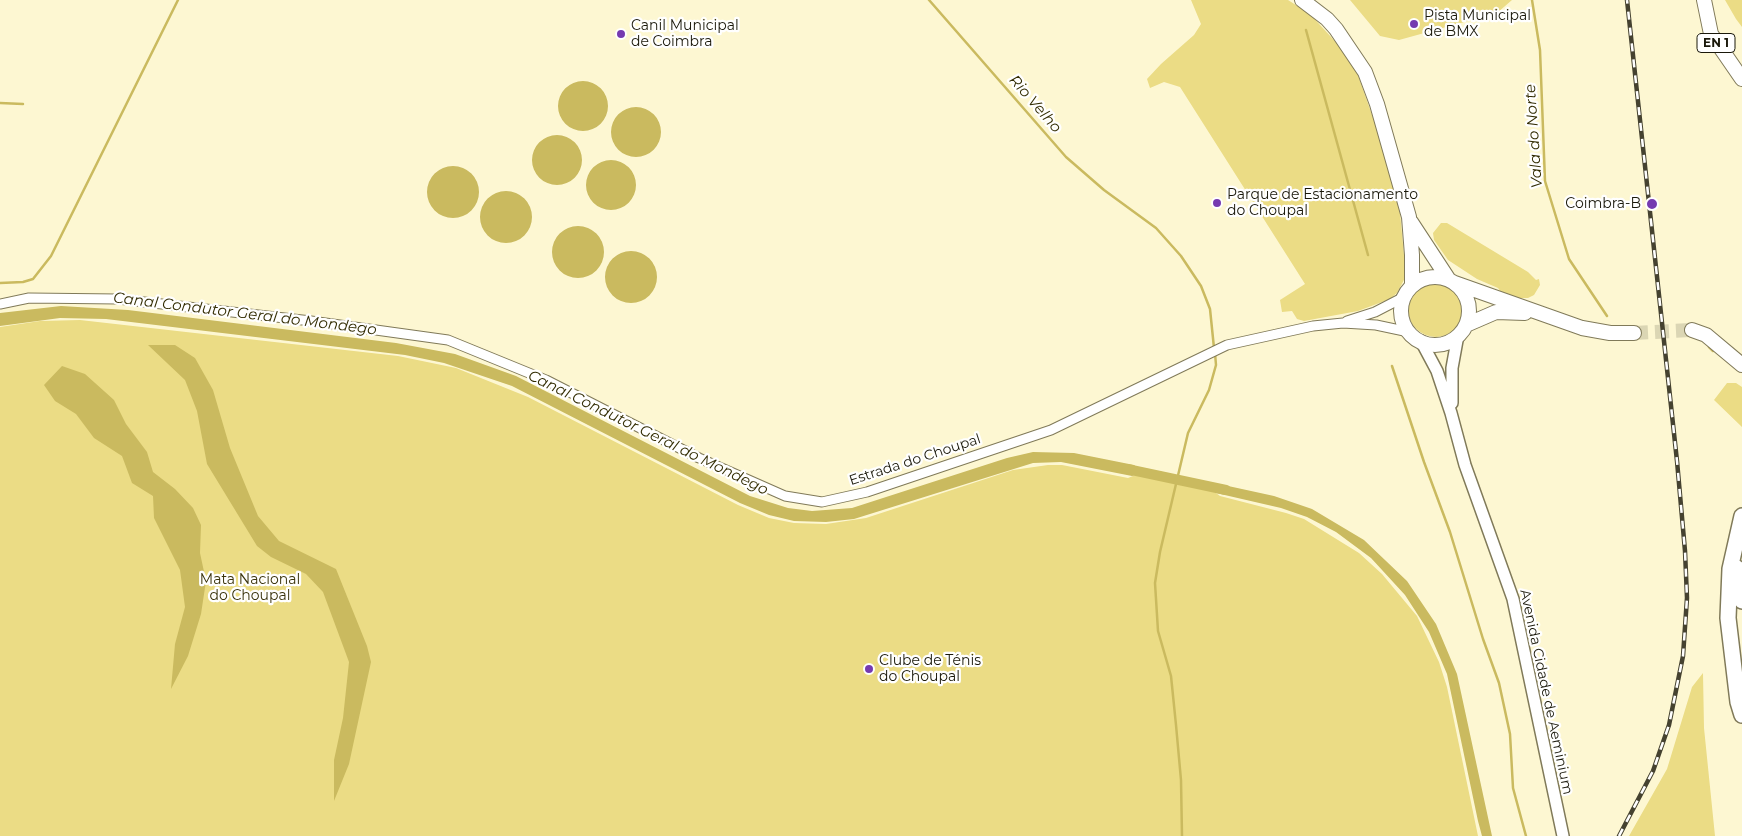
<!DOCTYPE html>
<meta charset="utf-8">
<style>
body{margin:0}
canvas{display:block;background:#fdf7d2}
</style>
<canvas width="1742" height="836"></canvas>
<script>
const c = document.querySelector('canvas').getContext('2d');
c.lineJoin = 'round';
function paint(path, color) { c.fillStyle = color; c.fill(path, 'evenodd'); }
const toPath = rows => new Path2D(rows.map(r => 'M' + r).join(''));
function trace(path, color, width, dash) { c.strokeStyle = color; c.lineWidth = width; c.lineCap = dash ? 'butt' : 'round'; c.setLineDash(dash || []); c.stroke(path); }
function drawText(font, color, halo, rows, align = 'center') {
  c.font = font + ' Montserrat,sans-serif'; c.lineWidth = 4.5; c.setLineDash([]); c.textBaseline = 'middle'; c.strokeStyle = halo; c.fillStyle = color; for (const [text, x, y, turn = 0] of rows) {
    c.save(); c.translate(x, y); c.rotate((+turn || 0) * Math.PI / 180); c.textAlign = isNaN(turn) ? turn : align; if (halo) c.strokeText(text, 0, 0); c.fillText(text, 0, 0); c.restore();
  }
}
const green = toPath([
 [1191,0,1288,0,1310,14,1353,61,1383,146,1400,213,1406,276,1397,293,1390,299,1358,311,1304,321,1297,319,1292,311,1282,312,1280,300,1305,284,1180,87,1164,82,1150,88,1147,79,1161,64,1194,35,1201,24],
 [1350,0,1512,0,1497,13,1399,40,1380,36],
 [1725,0,1742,0,1742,27,1736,19],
 [1441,223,1447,223,1528,272,1536,280,1539,279,1540,285,1534,295,1528,298,1518,298,1501,292,1498,288,1477,279,1448,260,1434,240,1433,233],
 '1408 309a28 28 0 1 1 56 0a28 28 0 1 1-56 0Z',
 [80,320,398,356,456,368,528,397,738,505,769,518,794,523,826,524,866,518,1013,470,1048,465,1062,465,1128,478,1138,474,1212,490,1220,496,1286,513,1304,519,1359,553,1382,574,1417,616,1439,662,1447,687,1478,836,0,836,0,327,40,321],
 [1727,383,1736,383,1742,387,1742,427,1714,400],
 [1703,673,1704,728,1715,836,1629,836,1667,769,1692,687]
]);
const water = toPath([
 '558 106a25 25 0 1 1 50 0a25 25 0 1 1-50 0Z',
 '611 132a25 25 0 1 1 50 0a25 25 0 1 1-50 0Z',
 '532 160a25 25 0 1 1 50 0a25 25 0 1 1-50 0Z',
 '586 185a25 25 0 1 1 50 0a25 25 0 1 1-50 0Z',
 '427 192a26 26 0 1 1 52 0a26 26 0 1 1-52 0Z',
 '480 217a26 26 0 1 1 52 0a26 26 0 1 1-52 0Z',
 '552 252a26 26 0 1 1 52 0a26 26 0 1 1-52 0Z',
 '605 277a26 26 0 1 1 52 0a26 26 0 1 1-52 0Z',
 [61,306,128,310,396,343,455,354,516,376,750,496,788,508,812,511,852,508,1007,458,1033,452,1074,453,1134,465,1139,469,1138,474,1132,476,1061,462,1033,463,854,519,826,522,794,521,769,515,740,503,512,386,444,363,405,355,106,319,60,318,0,326,0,313],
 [148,345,175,345,195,358,213,390,230,448,258,516,279,541,336,569,367,646,371,662,349,764,334,801,334,760,343,718,349,662,323,592,306,574,271,557,257,546,207,464,197,411,185,380],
 [62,366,85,374,114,400,126,424,147,452,153,472,175,489,193,508,201,525,200,553,206,581,201,614,188,656,171,689,175,644,185,607,180,570,154,518,153,496,132,483,122,456,94,438,76,414,55,401,44,385],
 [1213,484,1219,484,1274,496,1312,509,1364,540,1407,581,1436,624,1457,674,1492,836,1482,836,1478,821,1447,674,1429,632,1405,595,1371,558,1336,532,1307,517,1281,508,1216,493,1212,490]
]);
const stream = toPath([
 [929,0,1066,157,1104,190,1156,228,1181,256,1201,286,1210,309,1214,348],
 [1532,0,1540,50,1545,181,1569,259,1607,316],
 [1306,30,1368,255],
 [0,103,23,104],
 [0,283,23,282,33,279,51,256,178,0],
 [1709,347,1713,351,1714,349],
 [1392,366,1424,462,1450,532,1483,639,1499,683,1510,734,1513,788,1526,836],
 [1182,836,1181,780,1176,725,1171,676,1158,631,1155,583,1160,552,1188,433,1209,390,1216,365,1215,353]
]);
const canal = toPath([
 [1127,469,1226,490]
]);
const primaryTunnel = toPath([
 [1634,333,1692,330]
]);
const minor = toPath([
 [0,304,29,298,118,299,311,321,448,340,546,380,699,458,785,496,822,502,867,492,1051,430,1227,345,1313,326,1343,323,1376,325,1409,332],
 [1347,321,1375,312,1404,297]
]);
const tertiary = toPath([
 [1421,341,1437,371,1451,413,1465,465,1513,599,1563,836],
 [1452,403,1452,368,1458,335]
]);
const primary = toPath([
 [1302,0,1327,19,1336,29,1365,72,1377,104,1409,217,1412,255,1412,286],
 [1704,0,1711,34,1742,79],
 [1411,222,1449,280],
 '1401 311a34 34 0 1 1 68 0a34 34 0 1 1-68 0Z',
 [1455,283,1582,328,1610,333,1634,333],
 [1466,325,1496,312,1525,313],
 [1692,330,1706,335,1742,365]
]);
const trunk = toPath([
 [1742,516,1730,569,1728,618,1738,702,1742,715],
 [1737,568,1742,601]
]);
const rail = toPath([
 [1619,836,1653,771,1669,725,1683,656,1687,598,1685,551,1677,461,1627,0]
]);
const markers = [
 [1414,24,5,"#753ab0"],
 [621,34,5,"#753ab0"],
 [1217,203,5,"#753ab0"],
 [1652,204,6,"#753ab0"],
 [869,669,5,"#753ab0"]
];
const shields = [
 [1716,43,38]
];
const shieldNames = [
 ["EN 1",1716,43]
];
const poiNames = [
 ["Pista Municipal",1424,16],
 ["de BMX",1424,32],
 ["Canil Municipal",631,26],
 ["de Coimbra",631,42],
 ["Parque de Estacionamento",1227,195],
 ["do Choupal",1227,211],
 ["Coimbra-B",1641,204,"right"],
 ["Clube de Ténis",879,661],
 ["do Choupal",879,677]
];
const streetNames = [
 ["Estrada do Choupal",915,460,-18],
 ["Avenida Cidade de Aeminium",1546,692,78]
];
const parkNames = [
 ["Mata Nacional",250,580],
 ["do Choupal",250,596]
];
const waterNames = [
 ["Rio Velho",1035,104,49],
 ["Vala do Norte",1534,136,-94],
 ["Canal Condutor Geral do Mondego",245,314,7],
 ["Canal Condutor Geral do Mondego",648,433,26]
];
paint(green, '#ebdc85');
paint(water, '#caba5f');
trace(stream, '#caba5f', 2.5);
trace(canal, '#caba5f', 10);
trace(primaryTunnel, '#dbd6b4', 14, [14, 7]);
trace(minor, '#807a59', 11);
trace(tertiary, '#807a59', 14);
trace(primary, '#807a59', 16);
trace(trunk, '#807a59', 18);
trace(minor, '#fff', 9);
trace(tertiary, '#fff', 11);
trace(primary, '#fff', 14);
trace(trunk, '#fff', 15);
trace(rail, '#454230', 4.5);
trace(rail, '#fff', 2.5, [8]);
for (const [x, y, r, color] of markers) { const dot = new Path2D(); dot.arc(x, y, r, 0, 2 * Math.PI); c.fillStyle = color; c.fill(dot); trace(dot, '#fff', 2); }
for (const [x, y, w] of shields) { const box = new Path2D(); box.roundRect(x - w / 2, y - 9.5, w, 19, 4); c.fillStyle = '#fff'; c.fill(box); trace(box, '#1a180a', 1); }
drawText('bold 12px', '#1a180a', null, shieldNames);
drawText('14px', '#1a180a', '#fff', poiNames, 'left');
drawText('14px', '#1a180a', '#fff', streetNames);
drawText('14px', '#3a330b', '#fff', parkNames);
drawText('italic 15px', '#322c02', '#fff', waterNames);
</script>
